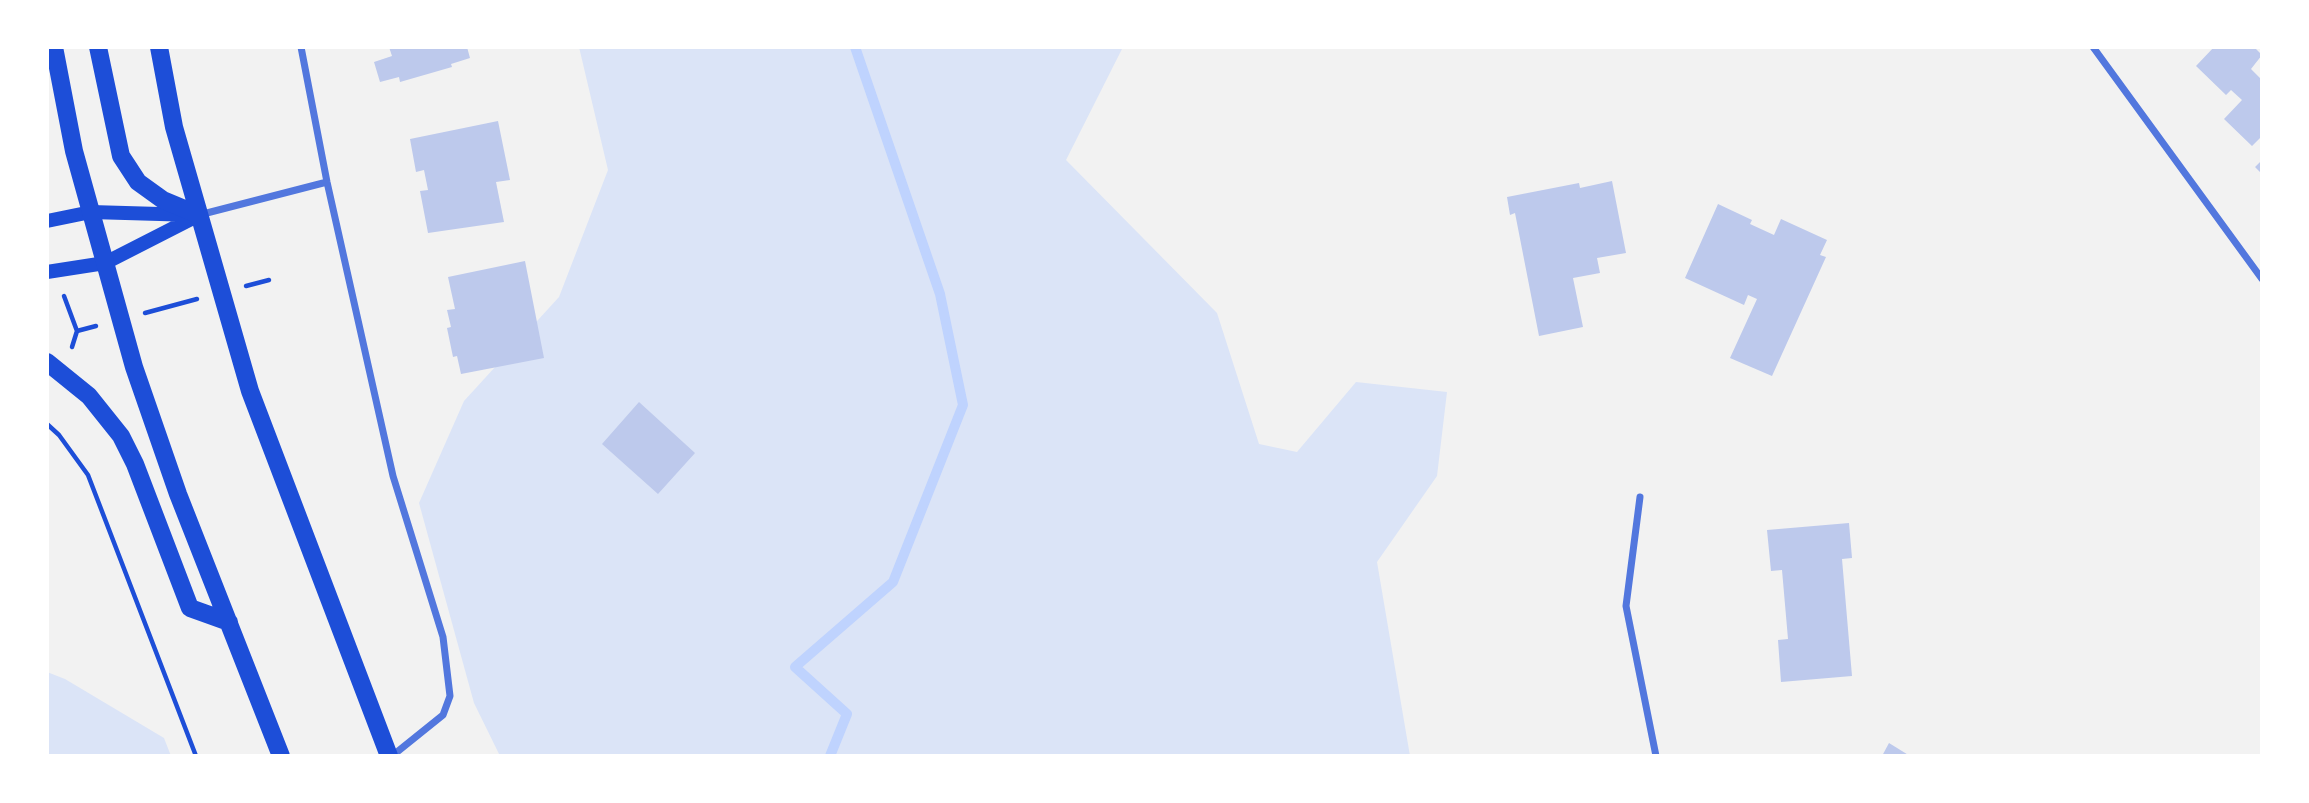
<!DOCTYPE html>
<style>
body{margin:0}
#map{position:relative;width:2309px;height:803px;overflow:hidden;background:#f2f2f2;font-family:"Open Sans",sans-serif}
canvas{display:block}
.frame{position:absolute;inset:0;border:49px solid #fff;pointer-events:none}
</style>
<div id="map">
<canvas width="2309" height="803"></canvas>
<div class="frame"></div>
</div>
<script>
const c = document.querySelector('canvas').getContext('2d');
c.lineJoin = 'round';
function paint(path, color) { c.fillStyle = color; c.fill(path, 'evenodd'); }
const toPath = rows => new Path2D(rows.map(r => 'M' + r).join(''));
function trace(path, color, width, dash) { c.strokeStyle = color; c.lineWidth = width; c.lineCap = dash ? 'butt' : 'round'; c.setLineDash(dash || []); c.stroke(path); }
const green = toPath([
 [579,47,1123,47,1066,160,1217,313,1259,444,1297,452,1356,382,1447,392,1437,476,1377,562,1410,756,500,756,474,703,419,503,464,401,559,297,608,170],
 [47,672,65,679,164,738,171,756,47,756]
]);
const stream = toPath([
 [830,756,847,714,795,667,893,582,963,405,940,294,855,47]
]);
const building = toPath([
 [389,47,467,47,470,58,451,64,452,67,400,82,399,77,380,82,374,62,392,56],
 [2214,47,2254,47,2262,55,2251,69,2262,80,2262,136,2252,146,2224,119,2242,100,2231,90,2226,95,2196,66],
 [498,121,510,180,496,182,504,222,428,233,420,191,428,190,424,170,416,172,410,139],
 [2262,160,2262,174,2255,167],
 [1612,181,1626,253,1597,258,1600,273,1573,278,1583,327,1539,336,1515,213,1510,215,1507,197,1579,183,1580,188],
 [1718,204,1752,220,1750,224,1774,235,1781,219,1827,240,1820,255,1826,257,1772,376,1730,358,1757,299,1748,295,1744,305,1685,278],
 [525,261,544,358,461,374,457,356,453,357,447,328,451,327,447,310,455,309,448,277],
 [639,402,695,453,658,494,602,444],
 [1849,523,1852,558,1842,559,1852,676,1781,682,1778,640,1788,639,1782,570,1771,571,1767,530],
 [1889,743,1910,756,1882,756]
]);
const path = toPath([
 [246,286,269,280],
 [64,296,77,331,72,347],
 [145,313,197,299],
 [77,331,96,326],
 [47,424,59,435,88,475,196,756]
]);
const minor = toPath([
 [301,47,327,182,393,476,443,637,450,696,443,715,392,756],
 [2093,47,2262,279],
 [199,215,327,182],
 [1640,497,1626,606,1656,756]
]);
const secondary = toPath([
 [47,221,91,212,194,215],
 [47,272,105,263,199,215]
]);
const primary = toPath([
 [54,47,74,151,134,367,178,494,281,756],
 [98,47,121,156,138,182,163,200,199,215],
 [159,47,174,127,250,391,389,756],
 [47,362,89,396,121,436,135,464,190,608,229,622]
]);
paint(green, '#dbe4f7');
trace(stream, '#bfd3fe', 10);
paint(building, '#bdc9ec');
trace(path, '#1d4ed8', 4.5);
trace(minor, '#5277de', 7);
trace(secondary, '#1d4ed8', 14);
trace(primary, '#1d4ed8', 18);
</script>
